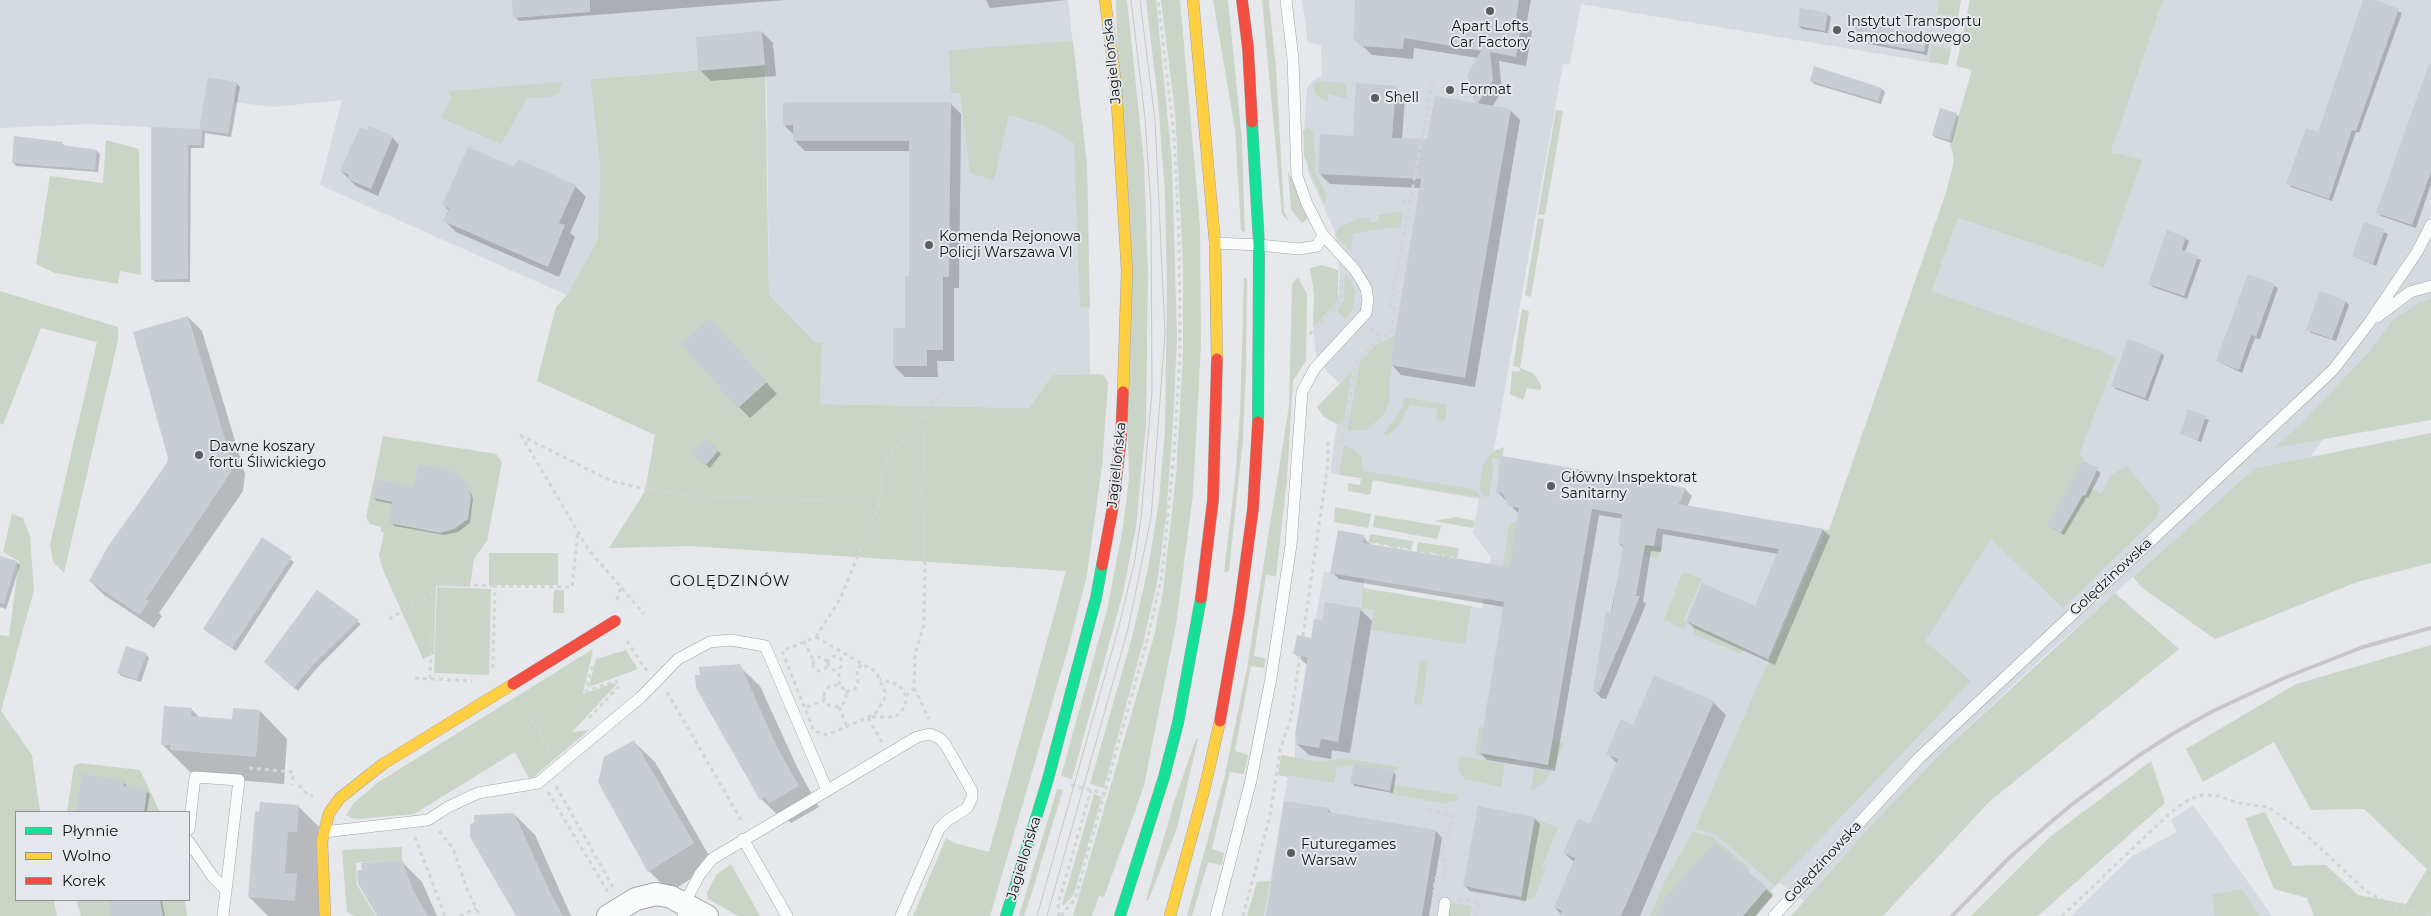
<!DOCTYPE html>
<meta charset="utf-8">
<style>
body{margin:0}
#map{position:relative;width:2431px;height:916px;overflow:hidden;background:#e6e8eb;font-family:Montserrat,sans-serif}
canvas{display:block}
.legend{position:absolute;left:15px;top:811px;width:175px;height:90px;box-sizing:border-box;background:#e5e8ec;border:1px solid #909295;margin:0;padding:6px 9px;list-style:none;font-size:15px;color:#111213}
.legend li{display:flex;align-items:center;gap:10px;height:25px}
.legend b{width:25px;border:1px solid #909295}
</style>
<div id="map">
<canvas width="2431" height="916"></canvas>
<ul class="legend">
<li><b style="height:6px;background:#16e098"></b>Płynnie</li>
<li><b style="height:6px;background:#ffcf43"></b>Wolno</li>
<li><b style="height:6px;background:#f24e42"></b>Korek</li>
</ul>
</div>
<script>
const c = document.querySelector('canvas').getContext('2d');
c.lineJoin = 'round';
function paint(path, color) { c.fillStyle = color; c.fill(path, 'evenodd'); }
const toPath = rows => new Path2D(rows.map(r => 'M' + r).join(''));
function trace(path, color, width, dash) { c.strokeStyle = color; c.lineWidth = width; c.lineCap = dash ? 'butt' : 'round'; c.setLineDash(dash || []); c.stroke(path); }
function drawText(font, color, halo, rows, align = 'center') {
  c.font = font + ' Montserrat,sans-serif'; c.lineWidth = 4; c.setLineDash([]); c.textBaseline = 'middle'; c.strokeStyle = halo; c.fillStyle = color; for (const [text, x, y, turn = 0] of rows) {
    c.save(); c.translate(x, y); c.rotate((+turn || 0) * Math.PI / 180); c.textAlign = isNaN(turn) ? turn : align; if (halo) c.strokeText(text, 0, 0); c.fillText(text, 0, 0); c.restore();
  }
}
const built = toPath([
 [0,0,1068,0,1087,165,1090,374,1052,375,1029,408,820,404,822,344,816,343,769,294,767,88,765,65,590,79,600,166,598,239,567,295,320,185,342,100,273,107,234,102,237,82,208,77,199,130,90,124,0,128],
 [1302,0,1939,0,1937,14,1958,17,1951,49,1932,45,1929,62,1581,4,1570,64,1563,64,1493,455,1686,488,1679,505,1826,529,1766,665,1813,628,1958,218,2104,268,2141,161,2111,152,2163,0,2431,0,2431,353,2323,440,2310,457,2255,468,2032,667,1941,753,1864,833,1804,901,1779,882,1749,916,1264,916,1290,764,1295,757,1295,735,1324,572,1364,578,1364,588,1482,608,1491,557,1473,533,1479,499,1330,473,1337,424,1324,417,1317,407,1340,383,1326,371,1316,354,1313,327,1338,301,1340,275,1335,232,1308,172,1304,133,1307,89,1311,82,1322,75,1321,45,1308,43],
 [2193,805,2272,916,2071,916,2131,857,2177,832,2171,820]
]);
const green = toPath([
 [1116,0,1127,0,1144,162,1148,274,1146,425,1136,527,1123,593,1072,779,1061,776,1107,610,1123,527,1129,479],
 [1146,0,1156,0,1172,162,1177,338,1173,424,1166,517,1157,583,1144,639,1104,788,1090,784,1131,641,1148,569,1159,500,1165,430,1167,289,1165,194,1158,101],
 [1161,0,1180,0,1200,225,1201,344,1193,494,1176,625,1144,786,1104,897,1099,896,1092,916,1073,916,1154,636,1163,591,1176,476,1183,353,1183,263,1175,112],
 [1213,0,1228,0,1242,140,1245,233,1241,230,1235,130],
 [1262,0,1269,0,1269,3,1276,68,1284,211,1289,222,1282,214],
 [1939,0,1961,0,1958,17,1937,14],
 [1970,0,2163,0,2111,152,2142,160,2104,268,1958,218,1932,291,2107,353,2116,358,2079,455,2084,458,2083,461,2070,487,2085,495,2089,487,2102,494,2111,475,2127,466,2160,507,2157,517,2063,608,1991,539,1925,641,1971,681,1775,886,1715,834,1695,829,1826,529,1829,530,1946,192,1954,162,1953,153,1950,146,1972,70,1956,66],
 [1073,41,1087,165,1090,308,1080,306,1074,143,1045,126,1009,115,994,180,970,173,960,93,951,93,949,50],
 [1932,45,1951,49,1948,65,1929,62],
 [765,65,769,294,816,343,822,343,820,404,1029,408,1052,375,1099,374,1104,375,1108,383,1102,466,1087,575,1070,642,990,916,913,916,946,838,954,843,989,852,1066,571,690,546,609,548,645,491,655,435,537,381,556,307,567,295,598,239,600,166,590,79],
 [1319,81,1346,83,1347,99,1328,94,1328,102,1316,95,1313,86],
 [562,82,559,93,551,97,527,98,501,144,441,118,451,98,449,91],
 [1556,110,1563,111,1545,215,1538,214],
 [1307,127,1313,131,1316,175,1326,194,1326,204,1324,204,1304,156,1303,130],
 [106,140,139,149,141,275,120,271,118,284,55,273,36,264,50,176,103,183],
 [1288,171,1307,210,1307,219,1302,223,1291,210],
 [1403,211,1400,229,1390,227,1353,234,1351,251,1335,235,1340,227,1359,219,1369,217,1370,223,1378,221,1378,215],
 [1538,218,1544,219,1531,297,1525,295],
 [1322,265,1338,270,1338,301,1313,327,1314,294,1310,268],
 [1345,274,1352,283,1355,291,1353,308,1346,319,1337,311,1344,301],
 [1244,277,1247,279,1246,370,1243,439,1229,571,1226,572,1224,572,1235,479,1240,413],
 [1298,277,1307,294,1306,361,1293,381,1287,479,1276,576,1266,575,1254,656,1266,659,1264,668,1251,666,1235,751,1248,755,1244,774,1230,772,1212,849,1224,853,1222,865,1208,862,1192,916,1187,916,1224,779,1247,668,1289,406,1292,284],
 [0,291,118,327,118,340,64,573,53,562,50,545,97,342,41,328,3,425,0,423],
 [2431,299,2431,420,2274,448,2302,423,2370,351,2392,321,2418,303],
 [1522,309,1529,311,1520,368,1513,366],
 [1395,335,1390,365,1392,365,1389,383,1390,398,1384,414,1367,430,1347,430,1360,362,1375,346],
 [1520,368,1533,373,1541,385,1541,390,1527,388,1523,400,1510,394,1512,371,1519,372],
 [1352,371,1343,423,1337,424,1324,417,1317,407],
 [1404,397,1447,405,1445,420,1439,421,1436,418,1437,409,1410,405,1396,429,1388,435,1383,435,1402,408],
 [2431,433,2431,563,2357,582,2215,639,2141,587,2133,577,2255,468],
 [383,436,496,454,502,462,487,541,474,559,470,587,436,586,434,654,423,659,383,570,379,555,384,533,381,532,381,527,370,524,366,517],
 [1344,446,1353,449,1361,456,1364,471,1476,490,1481,498,1373,480,1370,495,1348,491,1348,483,1360,485,1361,478,1339,475],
 [1504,447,1499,474,1497,474,1499,459,1492,458,1491,465,1494,466,1489,496,1484,497,1479,489,1483,465,1492,452],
 [1335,507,1371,514,1368,528,1334,522],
 [12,514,23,518,30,536,34,590,1,711,32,755,40,812,16,812,16,900,54,900,57,916,0,916,0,635,9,636,19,561,3,552],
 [1375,515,1441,526,1437,539,1420,536,1373,527],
 [1456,517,1475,521,1473,528,1434,521],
 [1513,522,1517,522,1508,574,1502,570,1509,526],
 [1370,534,1413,541,1411,551,1405,548,1400,549,1400,547,1397,547,1397,549,1384,544,1383,546,1377,543,1368,544],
 [1418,542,1459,548,1457,559,1451,556,1450,558,1444,557,1444,554,1441,556,1431,552,1430,554,1425,554,1422,551,1421,553,1417,552],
 [1641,544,1661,547,1663,547,1656,558,1622,549,1623,545],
 [489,553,558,553,558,585,489,585],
 [1686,573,1702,579,1686,614,1684,621,1688,623,1683,629,1664,620,1682,574],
 [437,587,491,589,489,675,434,673],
 [1363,588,1471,606,1465,644,1371,630,1374,610,1361,608],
 [554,590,564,590,564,613,553,613],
 [2115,593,2179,649,1989,802,1883,916,1791,916,1864,833,1941,753],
 [1694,626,1737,645,1745,650,1739,653,1693,634],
 [2431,645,2431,916,2314,916,2307,898,2274,889,2245,818,2265,812,2293,866,2326,865,2358,895,2406,904,2427,869,2364,809,2311,810,2274,742,2203,782,2186,749,2296,684],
 [593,649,583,694,614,683,616,685,572,732,589,730,530,780,515,752,414,814,359,819,351,818,346,815,354,803,377,783],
 [626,650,638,669,589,687,596,659],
 [1420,660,1428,661,1422,705,1414,704],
 [1479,727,1483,727,1479,753,1516,760,1516,762,1475,755],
 [1196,739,1198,739,1177,828,1148,901,1146,900,1174,802],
 [1553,740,1564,743,1553,768,1528,764,1528,761,1548,765],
 [1281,755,1320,762,1344,758,1399,767,1398,771,1353,763,1353,765,1337,768,1334,783,1289,775,1288,777,1278,775],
 [1460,756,1505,764,1501,787,1464,779,1458,768],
 [2151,761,2165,803,2038,916,1971,916,2051,836],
 [80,763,140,770,160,812,67,812,74,766],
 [1534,768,1552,771,1544,782,1531,791],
 [1391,784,1458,795,1457,802,1449,800,1448,804,1390,794],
 [1057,789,1063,790,1032,892,1024,916,1019,916],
 [1094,794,1102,797,1074,894,1064,905,1062,905],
 [1534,818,1558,828,1542,866,1546,868,1534,898,1528,899,1521,905],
 [1693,832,1713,837,1750,869,1748,872,1714,842,1666,897,1656,916,1650,916,1666,879],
 [402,847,402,860,356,863,357,885,376,916,354,916,347,912,342,850],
 [731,864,760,916,738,916,708,899,707,893,716,875],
 [1270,881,1264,916,1247,916,1257,882],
 [1767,888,1774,894,1755,916,1743,916],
 [2241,889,2260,916,2215,916,2212,895],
 [76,900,185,900,187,916,81,916],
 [1450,903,1472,906,1470,916,1448,916]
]);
const shadow = toPath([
 [513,0,785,0,519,21,515,17],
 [986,0,1067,0,990,8],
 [1356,0,1531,0,1526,26,1532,31,1526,66,1499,61,1502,91,1492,107,1510,110,1520,120,1475,387,1401,375,1391,364,1421,188,1330,184,1320,174,1354,137,1395,87,1405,97,1402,140,1428,141,1476,104,1478,58,1414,48,1413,59,1372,55,1355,39],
 [2364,0,2372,0,2402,13,2359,133,2356,132,2332,201,2291,187,2288,183,2319,134],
 [1827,14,1831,17,1828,33,1802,29,1799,26],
 [762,32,773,43,776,76,711,81,700,70],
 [1926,36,1930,39,1927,55,1858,42,1854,39],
 [2431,63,2431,184,2416,228,2381,216,2378,212],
 [1811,80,1882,89,1885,92,1881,104,1814,84],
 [237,84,240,87,231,137,205,133,204,148,191,148,190,282,156,282,152,279,152,128,200,130],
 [950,103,961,114,959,288,954,288,954,361,937,361,938,377,905,377,894,366,906,329,911,277,910,151,805,151,794,140,794,135,784,125],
 [1956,114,1959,117,1952,143,1936,138,1933,135],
 [392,137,399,145,378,196,356,186,341,171],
 [62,143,65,146,97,151,100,154,98,172,16,166,13,162],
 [515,168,575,186,586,197,570,233,575,237,559,277,456,232,445,221,449,211,444,205],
 [2365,223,2388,234,2376,266,2353,256],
 [2185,238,2189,241,2185,252,2201,260,2187,299,2153,287,2150,284],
 [2249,275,2278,288,2260,339,2255,338,2242,373,2217,361],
 [2346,302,2349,305,2336,341,2311,333,2308,329],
 [188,317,202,331,245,474,243,491,159,613,162,616,154,628,104,595,90,581,168,464],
 [710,320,777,394,750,418,739,407],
 [2161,353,2164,356,2148,401,2116,389,2113,386],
 [2189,411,2209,420,2201,442,2182,433],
 [718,451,721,454,710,468,696,457],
 [2083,462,2101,473,2088,498,2087,497,2064,535,2052,528],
 [457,474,467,485,473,498,470,523,458,532,444,535,394,526,391,522,393,504,377,501,374,498,415,488],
 [1685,489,1692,496,1687,507,1823,530,1830,536,1775,665,1694,628,1687,621,1756,607,1778,554,1663,534,1661,552,1651,551,1643,601,1646,604,1606,699,1601,698,1595,691,1624,548,1619,544,1623,519,1599,515,1555,771,1487,760,1480,753,1504,607,1339,579,1332,572,1363,536,1370,545,1510,569,1520,513,1517,512,1498,492],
 [262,539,294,562,236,651,207,632],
 [16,562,20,565,6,609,0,607,0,564],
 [317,592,361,624,317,668,298,691,269,666],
 [1360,609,1372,621,1350,753,1332,750,1331,759,1309,755,1297,744,1298,737,1296,735,1308,666,1295,654,1312,639],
 [146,654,149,658,141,682,121,676,118,672],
 [739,666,760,686,798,769,819,807,791,823,785,818,782,819,761,799],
 [1713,702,1726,715,1640,916,1562,916,1555,907,1574,862,1564,853,1590,825,1617,763,1607,753,1633,726],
 [191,709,200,718,233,721,260,711,287,739,284,784,199,777,194,772,190,772,162,744],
 [634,742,655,762,714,864,670,892,649,871,599,782],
 [1393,771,1396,775,1393,793,1355,786,1352,783],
 [83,776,124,782,127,787,146,791,150,794,147,812,77,812],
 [298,806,326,834,323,916,268,916,249,897],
 [1328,809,1333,814,1436,831,1442,838,1429,916,1267,916],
 [514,814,535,835,571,916,518,916],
 [1534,818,1540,824,1526,901,1470,891,1464,885],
 [401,861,422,882,437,916,378,916],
 [1766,889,1773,896,1756,916,1658,916],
 [109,900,162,900,165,916,113,916]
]);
const building = toPath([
 [512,0,590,0,590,12,513,18],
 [1355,0,1519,0,1516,19,1522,20,1516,57,1490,52,1493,80,1478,103,1511,109,1465,378,1390,365,1421,179,1318,174,1320,134,1353,136,1356,83,1396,86,1392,138,1427,139,1435,96,1475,103,1467,75,1481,51,1404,38,1403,49,1361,46,1354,39],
 [2363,0,2375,0,2399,9,2356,131,2352,130,2329,199,2286,184,2306,128,2318,132],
 [1800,8,1828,13,1825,31,1798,26],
 [1856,22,1927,35,1924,52,1853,39],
 [762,31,765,65,698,71,696,37],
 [2429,64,2431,65,2431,172,2412,225,2376,213],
 [1814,66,1882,88,1878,101,1810,81],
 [208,77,237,82,228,134,202,130,201,145,188,145,188,279,151,280,151,127,199,129],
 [793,102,951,102,949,277,943,277,943,350,927,350,927,366,893,366,893,328,905,328,905,276,909,276,909,141,793,141,793,125,783,126,783,103],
 [1940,108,1957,113,1949,140,1932,135],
 [369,126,393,136,371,189,347,179,349,175,340,171,360,127,368,130],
 [14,136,63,142,62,145,97,150,95,170,12,163],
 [468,147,514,167,518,159,576,185,559,223,565,225,548,267,443,221,449,208,442,205],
 [2364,222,2385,229,2373,264,2352,256],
 [2167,230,2186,237,2182,250,2198,256,2184,296,2148,284],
 [2248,274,2275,284,2256,337,2251,335,2239,370,2216,361],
 [2320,291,2346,301,2332,339,2306,330],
 [188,316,231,459,231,472,146,599,149,601,140,615,89,581,107,548,167,463,168,458,133,332],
 [710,318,767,382,738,408,681,344],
 [2128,339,2162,352,2145,398,2111,386],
 [2188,409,2206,416,2198,440,2180,434],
 [705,438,719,450,706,465,692,454],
 [1502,456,1686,488,1679,504,1823,529,1768,659,1686,621,1702,583,1755,606,1779,549,1657,528,1654,546,1645,545,1636,596,1640,596,1634,611,1599,693,1593,691,1606,612,1611,613,1613,606,1623,545,1618,544,1622,514,1592,509,1548,765,1479,753,1504,602,1330,573,1338,530,1364,535,1363,543,1509,567,1519,508,1509,506,1502,493,1496,492],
 [2083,461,2098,468,2085,496,2083,495,2061,533,2047,525],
 [418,465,446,468,461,476,469,487,471,498,468,519,454,529,440,533,389,523,392,502,373,498,376,479,414,487],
 [262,537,292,557,232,648,203,629],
 [0,556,17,561,4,604,0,603],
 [317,590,359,620,314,664,294,688,264,662],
 [1325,602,1361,608,1338,742,1321,739,1319,748,1296,744,1297,735,1295,735,1308,657,1293,654,1297,635,1311,638,1314,619,1322,621],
 [126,646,147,653,137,680,117,673],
 [740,664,777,747,799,786,769,803,765,797,760,800,696,688,695,675,700,675,699,667],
 [1654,675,1714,701,1621,916,1560,916,1562,911,1554,907,1575,858,1563,853,1578,819,1590,824,1618,759,1606,754,1621,719,1633,725],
 [164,706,192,708,191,716,232,719,233,708,260,710,256,757,170,750,171,745,161,745],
 [634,740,694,843,648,872,598,782,604,757],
 [1354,763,1394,770,1390,791,1350,783],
 [82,774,125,781,124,786,147,790,144,812,76,812],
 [1284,801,1329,808,1328,812,1436,830,1422,916,1266,916],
 [260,802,299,805,297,832,288,832,285,873,297,874,295,901,248,897,255,811,259,812],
 [1478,806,1535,817,1521,897,1463,886],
 [514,813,551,894,563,916,516,916,470,837,470,824,474,823,474,815],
 [1714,842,1767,888,1743,916,1656,916,1666,897],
 [402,860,414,892,428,916,377,916,358,884,357,871,362,870,361,863],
 [108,900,160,900,163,916,111,916]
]);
const path = toPath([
 [1353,86,1353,80],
 [1402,201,1411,200],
 [1371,328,1382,339],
 [1310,334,1340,302,1342,279],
 [520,435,611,481,641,488,694,496,880,502],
 [521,435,588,549,644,614],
 [1341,443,1357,362,1376,342,1391,333,1396,309,1390,308,1433,79],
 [617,600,621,587],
 [389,619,432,594],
 [1303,636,1328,463,1328,441],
 [816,637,876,672,885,692,884,700,875,714,827,735,814,731,782,651,816,637],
 [816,637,840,599,880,502,883,463,947,388],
 [627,641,647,671],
 [804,641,813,660],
 '828 663a7 7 0 1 1 14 0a7 7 0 1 1-14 0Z',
 '813 664a7 7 0 1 1 14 0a7 7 0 1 1-14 0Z',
 [493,668,495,586,572,587,578,532],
 [415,678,472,681],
 [430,679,433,584,495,586],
 '824 696a11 11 0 1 1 22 0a11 11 0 1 1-22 0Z',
 [839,685,839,668],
 [914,688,929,719],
 [667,692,743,823],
 [846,692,855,689,858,683,857,670,862,664],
 [906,696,914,688,915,654,924,625,925,555,922,490,926,413],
 [807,707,825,700],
 [839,707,847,727],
 [872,717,896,717,904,708,906,701,906,696,899,685,880,679],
 [531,718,550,753],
 [589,718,620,685,616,681,586,691,593,663],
 [868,718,882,742],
 [249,768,293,772,292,785],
 [299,785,307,794,313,796],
 [1071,785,1106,794],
 [556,786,614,889],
 [548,792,608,892],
 [1428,810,1453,815,1449,837,1444,845,1441,858,1446,863,1444,875,1436,877,1433,892],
 [439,831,453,848,468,892,480,916],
 [415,837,445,916],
 [1458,899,1480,902,1476,916],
 [460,916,476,908],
 [1059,916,1058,904,1091,790],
 [1061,916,1075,899,1148,637,1162,575,1174,453,1180,356,1179,237,1174,135,1158,0],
 [1243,916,1270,816,1280,750,1291,718,1300,655],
 [2062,916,2171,812,2188,800,2202,795,2219,796,2238,803,2268,807,2301,830,2366,891,2397,908,2431,915]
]);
const lane = toPath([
 [1215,243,1259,245,1299,249,1317,246,1323,235],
 [2377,317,2410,292,2431,286],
 [189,829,195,777,239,780,223,916],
 [324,832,428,820,448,807,478,793,538,783,641,697,678,659,710,642,731,640,765,646,827,790],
 [743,839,787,916],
 [189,842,213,877,226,890],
 [683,916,684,904,700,874,712,859,917,737,930,734,939,738,945,744,972,791,972,798,967,808,948,820,939,829,901,916],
 [1216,916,1251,780,1271,678,1291,545,1302,392,1315,368,1366,313,1368,300,1366,288,1355,270,1323,235,1307,204,1297,176,1293,59,1286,0],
 [1443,916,1445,903],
 [1774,916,1919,758,2333,370,2369,323,2417,252,2431,225]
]);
const street = toPath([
 [608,916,636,899,656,894,671,897,707,916]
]);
const fast = toPath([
 [1252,122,1259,245,1258,422],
 [1006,916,1048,779,1096,598,1102,565],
 [1120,916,1164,777,1178,723,1201,598]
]);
const slow = toPath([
 [1105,0,1116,85,1127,271,1123,392],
 [1193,0,1215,243,1217,359],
 [325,916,322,841,329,813,340,798,383,764,513,684],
 [1170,916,1204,791,1220,721]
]);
const jam = toPath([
 [1242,0,1248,48,1252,122],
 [1102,565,1113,506,1121,438,1123,392],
 [1201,598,1213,500,1217,359],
 [513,684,615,621],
 [1220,721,1239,612,1253,509,1258,422]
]);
const tram = toPath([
 [1037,916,1119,626,1135,559,1141,518,1152,391,1151,207,1145,118,1131,0],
 [1047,916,1128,629,1151,518,1165,334,1155,120,1140,0]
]);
const rail = toPath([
 [1952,916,2010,857,2071,805,2138,756,2174,733,2213,711,2284,678,2363,647,2431,628]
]);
const markers = [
 [1490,11,5,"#5c5d5f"],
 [1837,30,5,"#5c5d5f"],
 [1450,90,5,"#5c5d5f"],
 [1375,98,5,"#5c5d5f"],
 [929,245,5,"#5c5d5f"],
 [199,455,5,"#5c5d5f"],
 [1551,486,5,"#5c5d5f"],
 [1291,853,5,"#5c5d5f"]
];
const poiNames = [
 ["Instytut Transportu",1847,22],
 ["Samochodowego",1847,38],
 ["Apart Lofts",1490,27,"center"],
 ["Car Factory",1490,43,"center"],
 ["Format",1460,90],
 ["Shell",1385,98],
 ["Komenda Rejonowa",939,237],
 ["Policji Warszawa VI",939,253],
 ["Dawne koszary",209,447],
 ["fortu Śliwickiego",209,463],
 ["Główny Inspektorat",1561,478],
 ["Sanitarny",1561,494],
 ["Futuregames",1301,845],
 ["Warsaw",1301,861]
];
const streetNames = [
 ["Jagiellońska",1112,61,-96],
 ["Jagiellońska",1117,465,-84],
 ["Golędzinowska",2111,577,-43],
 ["Jagiellońska",1024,858,-73],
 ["Golędzinowska",1823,862,-47]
];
const neighbourhoodNames = [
 ["GOLĘDZINÓW",730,582]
];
paint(built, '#d5d9e0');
paint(green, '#cad5c8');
paint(shadow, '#0003');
paint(building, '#c8ccd3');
trace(lane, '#a2a3a5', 12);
trace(street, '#a2a3a5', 24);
trace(fast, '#a2a3a5', 12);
trace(slow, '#a2a3a5', 12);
trace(jam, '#a2a3a5', 12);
trace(path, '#d3d4d4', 3, [4, 4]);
trace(lane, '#fbfcfc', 11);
trace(street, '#fbfcfc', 22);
trace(fast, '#16e098', 11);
trace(slow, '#ffcf43', 11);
trace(jam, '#f24e42', 11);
trace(tram, '#c7c7c8', 1);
trace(rail, '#c7c7c8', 4);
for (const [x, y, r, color] of markers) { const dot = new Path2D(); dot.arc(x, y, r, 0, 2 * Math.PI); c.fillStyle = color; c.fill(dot); trace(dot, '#e5e8ec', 2); }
drawText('14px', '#111213', '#e5e8ec', poiNames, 'left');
drawText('14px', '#111213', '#e5e8ec', streetNames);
c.letterSpacing = '1px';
drawText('15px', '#111213', '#e5e8ec', neighbourhoodNames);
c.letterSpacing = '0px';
</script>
